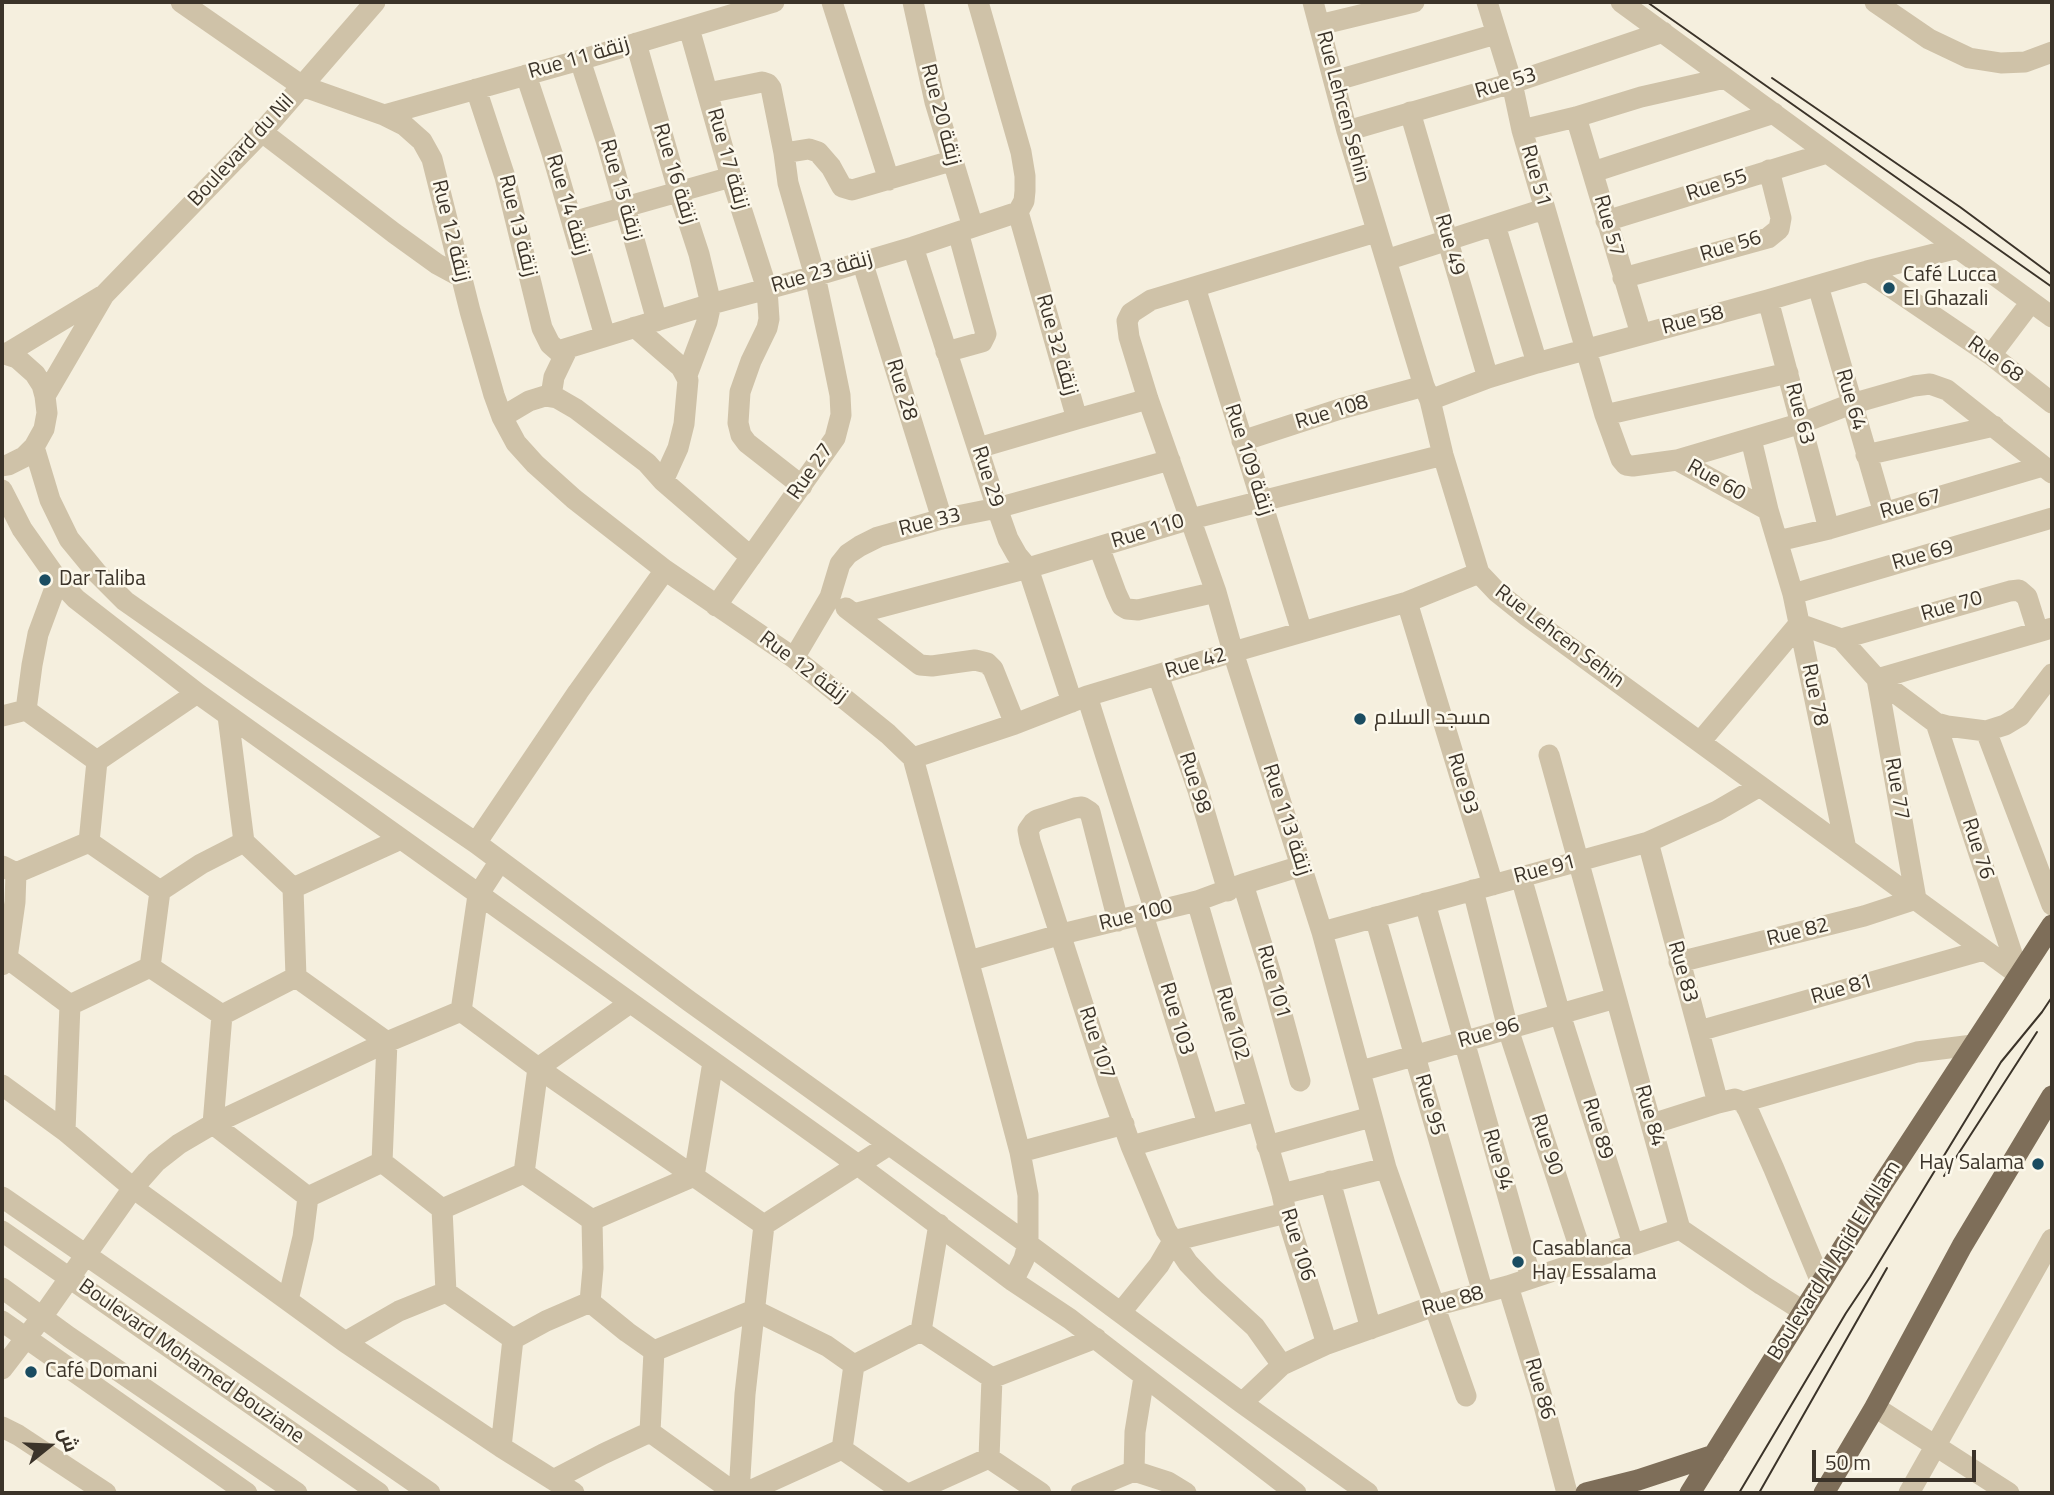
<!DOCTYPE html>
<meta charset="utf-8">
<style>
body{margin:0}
#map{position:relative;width:2054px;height:1495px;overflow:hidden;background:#f5efde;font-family:"Titillium Web",Cairo,sans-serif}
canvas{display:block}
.frame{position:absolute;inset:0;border:4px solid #3b3329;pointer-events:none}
.north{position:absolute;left:14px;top:1411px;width:70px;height:70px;-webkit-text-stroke:5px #fcf8eb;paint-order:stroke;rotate:72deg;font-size:19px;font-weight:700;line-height:28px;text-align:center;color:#3b3329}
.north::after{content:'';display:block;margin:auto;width:24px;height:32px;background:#3b3329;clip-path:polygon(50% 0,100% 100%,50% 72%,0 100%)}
.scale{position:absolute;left:1812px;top:1450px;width:164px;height:32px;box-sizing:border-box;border:4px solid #3b3329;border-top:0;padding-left:9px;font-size:21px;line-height:24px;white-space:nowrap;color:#3b3329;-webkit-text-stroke:5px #fcf8eb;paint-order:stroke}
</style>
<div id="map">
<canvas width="2054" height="1495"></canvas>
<div class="frame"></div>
<div class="north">ش</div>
<div class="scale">50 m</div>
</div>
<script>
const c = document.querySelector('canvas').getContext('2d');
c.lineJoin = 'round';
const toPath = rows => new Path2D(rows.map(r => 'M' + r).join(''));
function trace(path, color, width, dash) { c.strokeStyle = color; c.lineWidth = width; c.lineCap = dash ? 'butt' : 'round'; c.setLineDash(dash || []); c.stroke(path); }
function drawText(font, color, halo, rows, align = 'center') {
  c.font = font + ' "Titillium Web",Cairo,sans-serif'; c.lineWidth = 5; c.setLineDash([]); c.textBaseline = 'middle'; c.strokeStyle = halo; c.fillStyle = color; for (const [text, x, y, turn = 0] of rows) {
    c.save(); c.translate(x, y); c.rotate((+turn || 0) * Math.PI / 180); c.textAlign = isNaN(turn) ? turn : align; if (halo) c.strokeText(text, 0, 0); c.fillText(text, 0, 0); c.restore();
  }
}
const minor = toPath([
 [181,2,302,86,384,115,404,125,422,141,432,159,470,311,494,395,502,417,516,443,535,464,574,499,665,570,794,658,888,734,913,758,1003,1088,1020,1152,1028,1195,1028,1244,1024,1259,1013,1281],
 [832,2,889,180],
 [913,2,935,102,973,227],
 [1313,2,1347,131,1424,386,1430,400,1443,455,1479,573,1497,592,1527,616,2019,975],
 [1487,2,1512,83,1522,130,1605,415,1621,459,1626,465,1633,466,1677,460,1768,510,1793,594,1846,849],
 [1621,2,2052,317],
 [1875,2,1929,39,1969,58,2001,63,2025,62,2052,52],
 [1319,25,1414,2],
 [689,28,731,177,767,289,769,319,767,328,751,361,740,392,738,423,741,435,747,443,802,486],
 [636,43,679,193,699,254,711,304,707,322,687,375],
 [580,60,606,140,657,321],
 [526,75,552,153,605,336],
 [1334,81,1496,34],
 [476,89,505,177,542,328,550,344,558,351,711,304,815,276,913,247,1018,212,1024,201,1025,191,1025,176,1021,152,978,2],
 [708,93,762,82,768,84,771,88,784,153,788,183,815,276,831,351,840,395,841,415,835,438,716,606],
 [1410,112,1488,378],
 [384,115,580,60,774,2],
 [1576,117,1641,334],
 [1522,130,1576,117,1641,97,1725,78],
 [1347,131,1512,83,1663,32],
 [262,132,394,233,437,264,461,277],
 [784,153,809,149,818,152,831,167,842,187,852,190,951,161],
 [1593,172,1774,113],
 [1606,221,1827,153],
 [572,222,731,177],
 [1495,225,1537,363],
 [1376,232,1151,300,1131,313,1127,321,1129,337,1148,399,1216,592,1233,652,1322,932,1386,1168,1466,1396],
 [913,247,997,508,1008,539,1017,555,1028,568,1072,702],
 [1386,260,1544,209],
 [862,261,942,519],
 [1867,271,1991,355,2052,403],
 [1623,278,1768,238,1779,229,1781,218,1769,170],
 [1818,286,1884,513],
 [1195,287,1302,632],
 [1768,300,1829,529],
 [635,327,681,367,688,380,684,424,678,448,663,481],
 [946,352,982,342,986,334,958,232],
 [2,353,17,358,35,374,42,385,45,396,47,413,44,429,34,447,24,457,8,465,2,466],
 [6,354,102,296],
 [1991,355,2031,302],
 [45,396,104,295,262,132,375,2],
 [551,396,554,377,567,350],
 [1430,400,1488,378,1537,363,1768,300,1867,271,1958,248],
 [1605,415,1788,373],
 [502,417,529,401,545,396,557,398,576,409,647,463,663,481,751,557],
 [1077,419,1148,399],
 [1751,439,1768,510],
 [1242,441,1340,409,1424,386],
 [34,447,50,500,69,539,97,573,125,601,252,690,476,843,689,1001,1028,1244,1242,1403,1368,1493],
 [978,448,1077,419,1018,212],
 [1866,455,1994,426],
 [1677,460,1802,423,1851,404,1914,386,1930,384,1947,390,2052,473],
 [2,490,22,529,58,580,76,599,197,693,858,1165,1013,1281,1070,1319,1296,1493],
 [1778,541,1829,529,2043,466],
 [1099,547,1116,593,1122,606,1127,609,1138,610,1216,592],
 [1793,594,2052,518],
 [1407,602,1493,885],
 [846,608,920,665,932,666,975,660,987,663,993,669,1015,724],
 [854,614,1028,568,1191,519,1443,455],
 [1841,639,2010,591,2019,590,2027,597,2038,632],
 [794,658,830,597,840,564,848,554,860,546,878,537,942,519,997,508,1170,460],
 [1158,675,1198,790,1228,891],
 [1087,696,1155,911],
 [26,710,32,665,38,634,58,580],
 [2,716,26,710,97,761],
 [228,716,244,842,293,888,401,839],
 [1936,723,2019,975],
 [1986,731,2052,905],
 [1700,742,1799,624,1841,639,1877,679,1936,723,1947,726,1986,731,2005,725,2020,716,2052,674],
 [1549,755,1680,1229,1762,1285,1803,1311],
 [913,758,1015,724,1087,696,1233,652,1407,602,1479,573],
 [89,842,160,891],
 [1648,842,1718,1103],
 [476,843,578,692,665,570],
 [2,866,16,873,15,902,7,958,2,965],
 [16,873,89,842,97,761,197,693],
 [1521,877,1560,1014,1633,1244],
 [1243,884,1271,974,1300,1081],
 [1473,890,1508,1029,1584,1261],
 [1197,901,1282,1194,1286,1213,1327,1344],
 [1425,903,1531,1278],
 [1143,915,1208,1124],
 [1375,917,1483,1293],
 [1118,921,1090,812,1082,807,1075,808,1037,820,1033,823,1028,830,1030,841,1108,1082,1131,1146,1166,1230,1188,1263,1209,1285,1255,1327,1282,1365],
 [1322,932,1648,842,1717,811,1760,786],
 [7,958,70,1005,150,967,222,1015,296,977],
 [969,961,1062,934,1197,901,1243,884,1301,866],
 [1679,962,1864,916,1916,899,1877,679,2052,628],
 [150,967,160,891,201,864,244,842],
 [461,1011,538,1068,764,1225],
 [461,1011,478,895,500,861],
 [222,1015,213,1124,308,1197,382,1162,387,1042,296,977,293,888],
 [1699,1031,1984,950],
 [1361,1071,1616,998],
 [2,1085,65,1131,133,1188,345,1342,501,1447,574,1493],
 [1743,1102,1917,1052,1973,1045],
 [1652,1124,1718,1103,1735,1099,1743,1102,1748,1110,1774,1169,1821,1282],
 [65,1131,70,1005],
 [1131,1146,1257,1111],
 [1267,1146,1371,1117],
 [1020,1152,1124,1124],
 [382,1162,442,1209,446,1292],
 [524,1173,538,1068,630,1003],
 [1330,1181,1371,1329],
 [1282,1194,1386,1168],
 [2,1197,430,1493],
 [442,1209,524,1173,592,1220,694,1176,713,1062],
 [939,1224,921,1331,992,1378,1096,1338],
 [764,1225,889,1145],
 [2,1231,379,1493],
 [1508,1286,1541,1394,1567,1493],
 [2,1288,69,1337,297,1493],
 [288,1300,303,1237,308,1197],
 [590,1302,627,1332,654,1351],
 [1121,1312,1159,1265,1173,1241,1286,1213],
 [2,1321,247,1493],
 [345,1342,399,1311,446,1292,513,1339,546,1321,590,1302,593,1268,592,1220],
 [854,1365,921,1331],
 [2,1369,42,1317,133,1188,156,1162,179,1144,213,1124,387,1042,461,1011],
 [992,1378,989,1458,1041,1493],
 [1242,1403,1282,1365,1327,1344,1434,1306,1508,1286,1680,1229],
 [1875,1407,2009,1493],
 [2,1427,18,1435,106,1493],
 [650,1432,654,1351,754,1310,827,1346,854,1365],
 [501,1447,513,1339],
 [842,1449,905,1493],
 [1134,1471,1135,1432,1144,1377],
 [553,1480,603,1454,650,1432,735,1493],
 [739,1493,745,1394,764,1225],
 [745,1493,842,1449,854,1365],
 [911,1493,989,1458],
 [1081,1493,1134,1471,1168,1482,1186,1493],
 [1909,1493,2052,1239]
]);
const major = toPath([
 [1586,1493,1638,1480,1714,1455],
 [1690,1493,1884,1182,2052,925],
 [1824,1493,1875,1407,1962,1246,2052,1096]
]);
const tram = toPath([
 [1647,2,2052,287],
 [1772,78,1960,207,2052,275],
 [1944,1176,2037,1032],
 [1739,1493,1846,1313,1870,1277,2001,1062,2042,1012,2052,997],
 [1759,1493,1887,1268]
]);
const markers = [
 [1889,288,7,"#1a4c61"],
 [45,580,7,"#1a4c61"],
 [1360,719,7,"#1a4c61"],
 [2038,1164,7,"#1a4c61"],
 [1518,1262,7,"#1a4c61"],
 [31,1372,7,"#1a4c61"]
];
const streetNames = [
 ["Rue 11 زنقة",579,59,-16],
 ["Rue 53",1506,84,-17],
 ["Rue Lehcen Sehin",1342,107,75],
 ["Rue 20 زنقة",940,115,75],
 ["Boulevard du Nil",242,151,-47],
 ["Rue 17 زنقة",727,159,74],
 ["Rue 16 زنقة",674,174,73],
 ["Rue 51",1535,176,74],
 ["Rue 55",1717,186,-18],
 ["Rue 15 زنقة",620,190,74],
 ["Rue 14 زنقة",567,205,73],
 ["Rue 13 زنقة",517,226,76],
 ["Rue 57",1608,226,74],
 ["Rue 12 زنقة",450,231,76],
 ["Rue 49",1449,245,74],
 ["Rue 56",1731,247,-17],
 ["Rue 23 زنقة",822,273,-16],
 ["Rue 58",1693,321,-15],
 ["Rue 32 زنقة",1056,345,74],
 ["Rue 68",1995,360,36],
 ["Rue 28",901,390,73],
 ["Rue 64",1850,400,74],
 ["Rue 108",1332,413,-17],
 ["Rue 63",1799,414,75],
 ["Rue 109 زنقة",1248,460,72],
 ["Rue 27",811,472,-55],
 ["Rue 29",987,477,72],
 ["Rue 60",1716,481,29],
 ["Rue 67",1911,505,-16],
 ["Rue 33",930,523,-14],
 ["Rue 110",1148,532,-17],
 ["Rue 69",1923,556,-16],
 ["Rue 70",1952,607,-16],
 ["Rue Lehcen Sehin",1559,637,37],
 ["Rue 42",1196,664,-17],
 ["Rue 12 زنقة",803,668,37],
 ["Rue 78",1814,695,78],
 ["Rue 98",1194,783,72],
 ["Rue 93",1462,784,73],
 ["Rue 77",1896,789,80],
 ["Rue 113 زنقة",1286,820,72],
 ["Rue 76",1977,849,72],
 ["Rue 91",1545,870,-15],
 ["Rue 100",1136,916,-14],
 ["Rue 82",1798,933,-14],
 ["Rue 83",1682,972,74],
 ["Rue 101",1273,982,74],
 ["Rue 81",1842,990,-16],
 ["Rue 103",1176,1019,73],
 ["Rue 102",1232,1024,74],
 ["Rue 96",1489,1034,-16],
 ["Rue 107",1096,1043,72],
 ["Rue 95",1429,1105,74],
 ["Rue 84",1649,1116,74],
 ["Rue 89",1597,1129,73],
 ["Rue 90",1546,1145,72],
 ["Rue 94",1497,1160,74],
 ["Rue 106",1297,1245,73],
 ["Boulevard Al Aqid El Allam",1835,1261,-58],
 ["Rue 88",1453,1302,-16],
 ["Boulevard Mohamed Bouziane",191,1362,35],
 ["Rue 86",1539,1389,74]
];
const poiNames = [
 ["Café Lucca",1903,276],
 ["El Ghazali",1903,300],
 ["Dar Taliba",59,580],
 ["مسجد السلام",1374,719],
 ["Hay Salama",2024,1164,"right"],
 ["Casablanca",1532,1250],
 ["Hay Essalama",1532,1274],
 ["Café Domani",45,1372]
];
trace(minor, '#cfc2a8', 21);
trace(major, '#7e6e59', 21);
trace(tram, '#3b3329', 2);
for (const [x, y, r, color] of markers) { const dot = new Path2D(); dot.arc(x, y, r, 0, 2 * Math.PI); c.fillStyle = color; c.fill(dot); trace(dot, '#fcf8eb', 2.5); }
drawText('21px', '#3b3329', '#fcf8eb', streetNames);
drawText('21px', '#3b3329', '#fcf8eb', poiNames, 'left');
</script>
